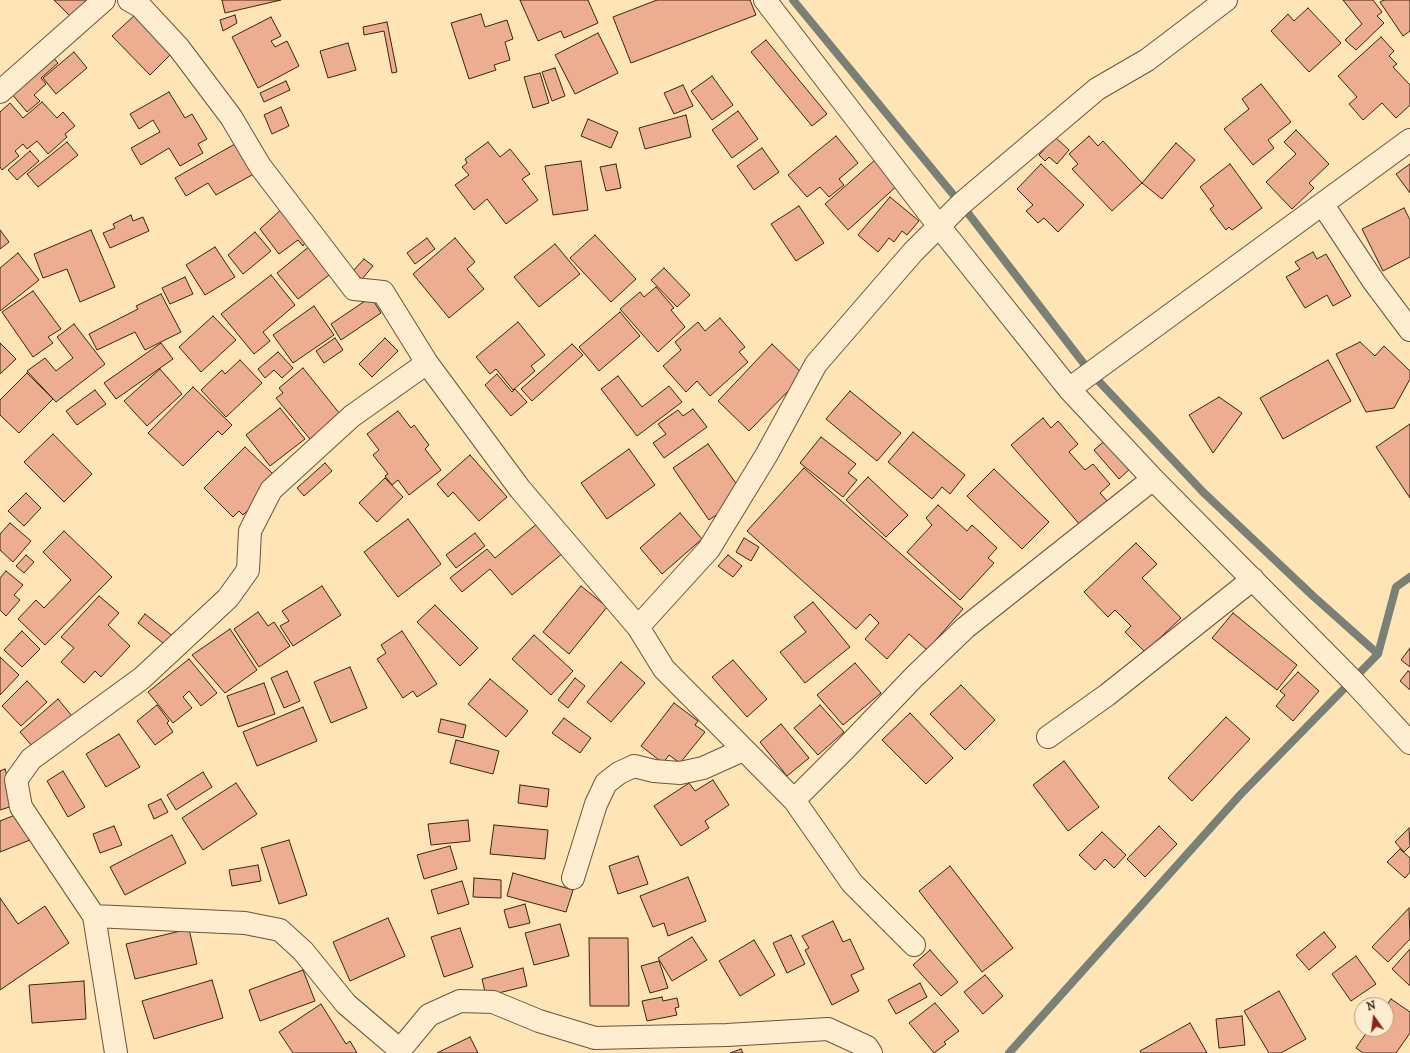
<!DOCTYPE html>
<style>
body{margin:0}
#map{position:relative;width:1410px;height:1053px;overflow:hidden;background:#ffe4b6;font-family:"IM FELL DW Pica",serif}
canvas{display:block}
.north{position:absolute;left:1354px;top:997px;width:40px;height:40px;box-sizing:border-box;background:#ffedd0;border:1px solid #b09d84;border-radius:50%;rotate:346deg;font-size:11px;font-weight:700;line-height:16px;text-align:center;color:#3a2412}
.north::after{content:'';display:block;margin:auto;width:14px;height:18px;background:#8f2418;clip-path:polygon(50% 0,100% 100%,50% 72%,0 100%)}
</style>
<div id="map">
<canvas width="1410" height="1053"></canvas>
<div class="north">N</div>
</div>
<script>
const c = document.querySelector('canvas').getContext('2d');
c.lineJoin = 'round';
const toPath = rows => new Path2D(rows.map(r => 'M' + r).join(''));
function trace(path, color, width, dash) { c.strokeStyle = color; c.lineWidth = width; c.lineCap = dash ? 'butt' : 'round'; c.setLineDash(dash || []); c.stroke(path); }
function paint(path, color) { c.fillStyle = color; c.fill(path, 'evenodd'); }
const stream = toPath([
 [793,0,961,204,1091,373,1203,492,1313,596,1378,654],
 [1009,1053,1240,795,1378,654,1396,587,1410,577]
]);
const building = toPath([
 [54,0,94,0,74,20,54,0],
 [222,0,281,0,225,13,222,0],
 [520,0,588,0,598,23,564,38,561,31,538,41,520,0],
 [657,0,750,0,756,15,631,63,613,17,657,0],
 [1343,0,1373,0,1382,12,1377,16,1384,23,1356,50,1345,40,1362,24,1343,0],
 [1384,0,1410,0,1410,31,1403,36,1380,2,1384,0],
 [1308,8,1341,43,1309,72,1271,31,1288,14,1294,21,1308,8],
 [481,14,485,27,507,20,513,39,505,42,510,60,494,65,496,70,469,79,451,23,481,14],
 [135,15,172,53,150,75,112,36,135,15],
 [235,15,237,23,223,31,220,20,235,15],
 [271,17,281,36,271,41,275,47,287,41,299,66,258,88,232,37,271,17],
 [387,22,397,72,392,73,384,31,364,35,363,27,387,22],
 [598,33,618,73,575,94,555,55,598,33],
 [1381,37,1394,51,1389,56,1397,64,1393,67,1410,85,1410,105,1396,118,1382,103,1363,120,1349,104,1357,97,1338,76,1381,37],
 [766,40,827,114,812,126,751,52,766,40],
 [348,43,356,70,328,78,320,51,348,43],
 [74,52,87,68,56,94,43,78,74,52],
 [52,56,58,63,41,78,46,84,34,95,40,101,27,112,11,93,52,56],
 [555,68,565,96,552,101,542,72,555,68],
 [540,73,549,103,533,108,524,77,540,73],
 [712,76,733,105,712,120,691,91,712,76],
 [286,81,290,90,264,102,260,93,286,81],
 [1261,84,1291,122,1268,140,1274,148,1253,165,1224,129,1249,109,1242,99,1261,84],
 [683,85,693,106,674,114,664,93,683,85],
 [169,92,185,118,192,114,207,139,198,144,203,153,180,166,169,148,141,165,131,148,160,132,153,120,139,129,130,114,169,92],
 [42,102,57,118,63,112,75,126,65,134,67,137,48,154,37,141,27,149,23,144,15,151,19,156,2,170,0,167,0,112,10,103,23,118,42,102],
 [281,107,289,126,272,134,264,115,281,107],
 [738,111,758,139,732,158,712,130,738,111],
 [686,115,691,137,645,149,639,128,686,115],
 [588,119,618,132,611,148,581,136,588,119],
 [1296,130,1329,164,1309,183,1314,188,1292,209,1266,182,1296,154,1284,142,1296,130],
 [836,136,858,163,839,179,844,185,829,197,820,187,807,197,788,175,836,136],
 [1089,136,1098,146,1103,141,1142,183,1112,211,1072,169,1078,164,1069,154,1089,136],
 [1055,137,1069,150,1057,164,1049,157,1045,161,1039,155,1055,137],
 [242,140,259,171,216,195,208,183,186,196,175,178,242,140],
 [67,142,78,155,38,187,27,174,67,142],
 [488,142,500,157,510,149,530,174,522,179,538,200,506,224,487,199,474,210,455,185,469,175,462,167,467,163,465,159,488,142],
 [1176,143,1195,160,1162,199,1142,183,1176,143],
 [762,148,779,172,754,190,737,166,762,148],
 [30,151,39,161,17,180,8,170,30,151],
 [875,160,898,185,848,230,825,204,875,160],
 [581,161,588,210,553,215,545,166,581,161],
 [616,164,621,188,606,191,600,167,616,164],
 [1041,164,1084,205,1058,232,1044,218,1038,223,1026,211,1033,205,1017,189,1041,164],
 [1230,164,1262,208,1232,230,1229,227,1226,230,1210,209,1214,206,1200,187,1230,164],
 [1410,164,1410,193,1396,174,1410,164],
 [890,197,919,221,907,235,902,231,894,242,889,238,878,252,858,235,890,197],
 [799,206,824,243,796,261,771,224,799,206],
 [284,207,308,237,303,246,298,240,279,254,260,229,284,207],
 [1404,208,1410,220,1410,257,1383,271,1362,229,1404,208],
 [131,215,133,221,143,217,149,231,110,248,103,233,115,228,113,224,131,215],
 [0,230,9,242,0,249,0,230],
 [91,230,115,287,80,302,67,269,43,278,34,254,91,230],
 [255,232,271,251,243,274,228,255,255,232],
 [595,235,636,279,611,302,570,258,595,235],
 [427,238,435,249,415,264,407,253,427,238],
 [455,238,475,262,467,269,484,289,449,318,413,274,455,238],
 [555,244,580,274,539,307,514,277,555,244],
 [311,245,333,272,298,299,277,273,311,245],
 [215,247,235,277,205,295,186,265,215,247],
 [1313,252,1317,259,1326,254,1351,296,1333,306,1327,295,1305,308,1286,277,1300,269,1295,262,1313,252],
 [18,253,39,280,0,311,0,268,18,253],
 [364,259,373,266,362,279,353,271,364,259],
 [664,268,690,295,677,307,651,280,664,268],
 [271,275,295,305,263,332,270,341,254,354,221,314,271,275],
 [185,277,193,294,170,304,162,288,185,277],
 [656,287,674,308,671,310,685,327,658,352,620,309,640,292,644,297,656,287],
 [33,291,61,329,48,337,53,343,33,357,2,312,33,291],
 [161,294,181,332,145,350,135,332,97,350,89,334,138,309,136,306,161,294],
 [371,297,381,313,341,340,331,324,371,297],
 [314,306,334,335,293,363,273,335,314,306],
 [620,312,640,336,599,371,579,347,620,312],
 [213,316,236,340,201,372,179,347,213,316],
 [720,318,745,347,739,352,748,362,710,396,697,381,686,392,663,366,681,350,675,342,698,322,705,331,720,318],
 [518,322,545,355,531,366,535,371,513,390,496,369,490,374,476,357,518,322],
 [74,324,105,364,56,402,27,371,45,358,56,371,73,358,57,337,74,324],
 [335,338,343,350,324,363,316,351,335,338],
 [385,338,398,351,372,377,359,364,385,338],
 [1360,342,1375,356,1384,346,1410,371,1410,379,1394,408,1366,412,1336,354,1360,342],
 [0,343,16,359,0,374,0,343],
 [161,343,173,359,116,399,104,383,161,343],
 [572,344,583,355,532,401,521,389,572,344],
 [772,344,804,375,749,431,718,401,772,344],
 [278,352,293,368,282,378,274,370,265,378,258,369,278,352],
 [240,360,262,383,226,417,201,390,222,370,225,374,240,360],
 [1328,360,1351,401,1283,439,1260,398,1328,360],
 [303,368,340,414,310,439,276,398,283,393,279,388,303,368],
 [160,369,182,394,147,426,124,401,160,369],
 [27,373,53,399,19,433,0,415,0,400,27,373],
 [497,374,512,392,515,389,527,402,511,416,485,385,497,374],
 [618,376,642,407,669,386,682,402,637,436,601,389,618,376],
 [193,387,232,425,222,435,218,431,183,466,148,433,193,387],
 [95,390,106,404,77,425,66,411,95,390],
 [850,391,901,433,877,461,826,419,850,391],
 [1219,397,1242,413,1213,453,1189,415,1219,397],
 [280,408,305,439,270,466,246,435,280,408],
 [693,409,707,427,664,458,653,443,666,434,658,424,678,410,683,416,693,409],
 [398,411,411,428,414,425,429,445,425,449,441,470,409,495,398,480,392,485,385,476,388,474,373,455,379,450,367,434,398,411],
 [1043,418,1051,428,1058,421,1078,444,1069,452,1085,470,1093,464,1110,484,1100,493,1108,502,1081,526,1011,445,1043,418],
 [1410,424,1410,498,1376,447,1410,424],
 [913,432,965,475,950,494,942,487,932,499,888,462,913,432],
 [53,434,92,474,64,502,24,462,53,434],
 [821,437,856,464,848,473,857,480,843,497,800,463,821,437],
 [1108,438,1132,467,1119,479,1094,450,1108,438],
 [708,444,740,489,727,498,732,504,709,520,673,468,708,444],
 [245,447,273,474,270,488,243,515,239,511,233,517,204,488,245,447],
 [629,449,655,485,607,519,581,483,629,449],
 [470,455,507,497,479,521,453,492,448,497,437,484,470,455],
 [325,463,332,471,304,496,297,488,325,463],
 [804,468,963,609,927,650,909,634,887,659,865,639,879,623,870,614,856,629,747,531,804,468],
 [994,469,1049,522,1022,549,967,496,994,469],
 [868,477,908,515,886,537,846,500,868,477],
 [385,478,403,497,377,522,359,503,385,478],
 [26,493,41,508,24,526,8,511,26,493],
 [938,505,967,531,972,525,997,548,988,558,994,563,960,600,907,552,932,525,926,518,938,505],
 [680,513,702,539,662,574,640,548,680,513],
 [408,519,441,564,398,597,364,552,408,519],
 [10,523,31,541,13,562,0,550,0,534,10,523],
 [538,523,563,553,512,595,490,569,462,592,450,578,487,549,495,558,538,523],
 [64,531,112,577,45,645,18,619,36,600,44,608,71,580,43,552,64,531],
 [475,533,485,546,456,568,446,555,475,533],
 [744,538,759,547,751,561,736,552,744,538],
 [1136,543,1157,564,1142,578,1181,618,1145,652,1125,632,1131,626,1115,610,1108,617,1084,592,1136,543],
 [26,555,34,562,24,573,16,566,26,555],
 [728,555,742,566,733,577,718,566,728,555],
 [6,571,23,585,14,595,20,600,6,616,0,610,0,578,6,571],
 [322,586,341,615,293,646,280,626,289,621,282,611,322,586],
 [581,586,607,607,569,654,543,632,581,586],
 [99,596,119,613,108,625,130,646,101,677,95,671,84,683,61,662,74,648,61,637,99,596],
 [813,602,850,647,805,683,780,652,806,632,794,617,813,602],
 [435,605,478,648,460,666,417,622,435,605],
 [258,612,268,626,274,622,290,646,259,667,234,629,258,612],
 [1233,613,1297,665,1277,690,1212,638,1233,613],
 [145,614,175,638,168,647,138,623,145,614],
 [230,629,257,670,225,693,192,655,230,629],
 [22,631,40,649,22,667,4,650,22,631],
 [402,631,437,684,417,697,413,691,403,698,377,659,386,653,381,645,402,631],
 [534,635,573,671,551,695,512,659,534,635],
 [1410,648,1410,667,1401,660,1410,648],
 [0,657,19,675,0,695,0,657],
 [189,659,217,693,201,706,189,691,183,697,192,708,173,723,148,692,189,659],
 [733,660,767,699,747,717,712,677,733,660],
 [621,662,645,683,611,722,587,702,621,662],
 [855,663,881,693,843,725,817,695,855,663],
 [350,667,367,708,331,723,314,682,350,667],
 [287,671,300,701,284,708,271,678,287,671],
 [1408,671,1410,672,1410,690,1400,681,1408,671],
 [1298,672,1319,691,1293,721,1276,706,1285,695,1280,691,1298,672],
 [575,678,585,686,568,708,558,700,575,678],
 [490,679,528,711,506,737,468,704,490,679],
 [27,681,47,702,21,726,2,706,27,681],
 [264,683,275,714,238,727,227,696,264,683],
 [961,685,995,720,965,750,930,714,961,685],
 [58,699,76,721,38,753,20,732,58,699],
 [674,703,698,721,695,725,705,732,680,763,669,755,663,763,641,746,674,703],
 [157,705,169,721,167,723,173,732,155,745,137,721,157,705],
 [820,705,844,732,818,755,794,728,820,705],
 [303,707,317,741,257,766,243,732,303,707],
 [910,713,953,758,926,784,882,740,910,713],
 [1226,717,1250,739,1192,801,1168,778,1226,717],
 [564,718,591,738,580,753,552,733,564,718],
 [441,719,466,725,463,738,438,732,441,719],
 [781,724,809,758,787,776,760,742,781,724],
 [119,734,140,767,106,787,86,754,119,734],
 [456,740,499,751,493,774,450,763,456,740],
 [1064,761,1099,807,1068,831,1033,785,1064,761],
 [5,769,16,805,0,810,0,771,5,769],
 [63,771,85,807,68,817,47,781,63,771],
 [203,772,212,787,176,810,167,795,203,772],
 [713,780,729,805,705,821,709,828,681,846,654,806,689,783,695,791,713,780],
 [236,783,257,814,203,850,182,818,236,783],
 [520,785,549,789,547,807,518,803,520,785],
 [161,799,168,812,154,819,148,805,161,799],
 [20,813,30,840,0,852,0,821,20,813],
 [468,820,470,841,431,845,428,824,468,820],
 [494,825,548,830,545,859,490,854,494,825],
 [114,826,122,845,100,853,93,834,114,826],
 [1159,826,1177,844,1145,877,1127,859,1159,826],
 [1409,828,1410,846,1404,852,1395,842,1409,828],
 [1102,832,1126,855,1114,868,1105,859,1095,870,1079,855,1102,832],
 [172,835,186,863,125,895,110,867,172,835],
 [289,840,307,895,279,904,261,848,289,840],
 [450,846,457,869,424,879,417,855,450,846],
 [1400,849,1410,858,1410,872,1405,878,1387,862,1400,849],
 [638,856,648,884,618,894,609,866,638,856],
 [258,865,261,881,232,886,229,870,258,865],
 [950,866,1013,948,982,972,919,891,950,866],
 [513,873,573,890,566,912,507,896,513,873],
 [688,877,706,921,668,936,664,923,653,927,640,896,688,877],
 [474,878,501,880,501,898,473,897,474,878],
 [462,881,469,904,438,914,431,890,462,881],
 [0,898,18,924,45,906,69,943,0,990,0,898],
 [525,904,530,923,509,928,504,910,525,904],
 [1409,908,1410,939,1388,962,1372,947,1409,908],
 [388,918,405,956,350,981,333,942,388,918],
 [833,921,843,942,850,939,864,969,851,975,859,991,832,1005,805,950,809,948,802,936,833,921],
 [560,924,569,956,534,965,525,933,560,924],
 [460,928,473,967,444,977,431,937,460,928],
 [189,929,197,964,135,979,126,944,189,929],
 [1324,932,1336,947,1309,970,1296,955,1324,932],
 [791,935,805,964,787,973,773,943,791,935],
 [692,937,707,960,672,981,658,958,692,937],
 [589,938,628,938,629,1006,590,1006,589,938],
 [754,940,775,975,740,996,719,961,754,940],
 [1410,949,1410,986,1392,969,1410,949],
 [930,950,958,982,941,996,913,965,930,950],
 [1356,956,1376,984,1351,1001,1332,974,1356,956],
 [659,961,668,988,650,993,641,966,659,961],
 [523,968,527,986,486,996,482,979,523,968],
 [303,970,315,1001,260,1021,249,990,303,970],
 [985,975,1003,996,983,1014,964,992,985,975],
 [212,980,223,1018,154,1039,142,1001,212,980],
 [84,981,86,1019,32,1023,29,985,84,981],
 [920,983,927,997,896,1014,888,1000,920,983],
 [1279,991,1306,1039,1281,1053,1269,1053,1244,1011,1279,991],
 [662,997,663,1001,677,998,679,1007,675,1008,677,1015,647,1021,642,1001,662,997],
 [1391,999,1410,1012,1410,1033,1396,1053,1363,1053,1356,1048,1369,1029,1386,1029,1386,1006,1391,999],
 [935,1003,959,1031,944,1042,946,1044,934,1053,909,1023,935,1003],
 [321,1004,346,1044,350,1041,357,1053,293,1053,279,1032,321,1004],
 [1242,1016,1245,1045,1219,1048,1216,1019,1242,1016],
 [1190,1023,1207,1053,1141,1053,1140,1051,1190,1023],
 [470,1037,478,1053,437,1053,470,1037],
 [741,1049,743,1053,730,1053,741,1049]
]);
const minor = toPath([
 [129,0,141,7,179,48,231,117,260,166,354,289,383,292,427,363,520,489,638,627,664,669,794,800,852,883,914,945],
 [765,0,938,225,1069,389,1153,479,1353,681,1410,743],
 [0,92,104,0],
 [1323,205,1374,282,1410,330],
 [1069,389,1410,140],
 [638,627,709,549,767,454,816,364,913,252,961,204,1097,89,1147,60,1226,0],
 [1048,737,1107,695,1253,579],
 [794,800,846,748,914,677,965,628,1153,479],
 [573,878,596,804,606,783,619,773,634,766,654,771,680,773,703,768,743,750],
 [94,916,245,923,280,930,303,951,346,1004,400,1050],
 [116,1053,94,916,21,807,16,780,31,759,142,678,228,598,248,570,250,531,271,490,352,416,427,363],
 [401,1053,400,1050,429,1015,460,1001,493,1002,539,1021,595,1038,727,1035,828,1029,867,1047,871,1053]
]);
trace(stream, '#798075', 8);
paint(building, '#edad91');
trace(building, '#3a2412', 1);
trace(minor, '#6b543b', 24);
trace(minor, '#ffedd0', 22);
</script>
